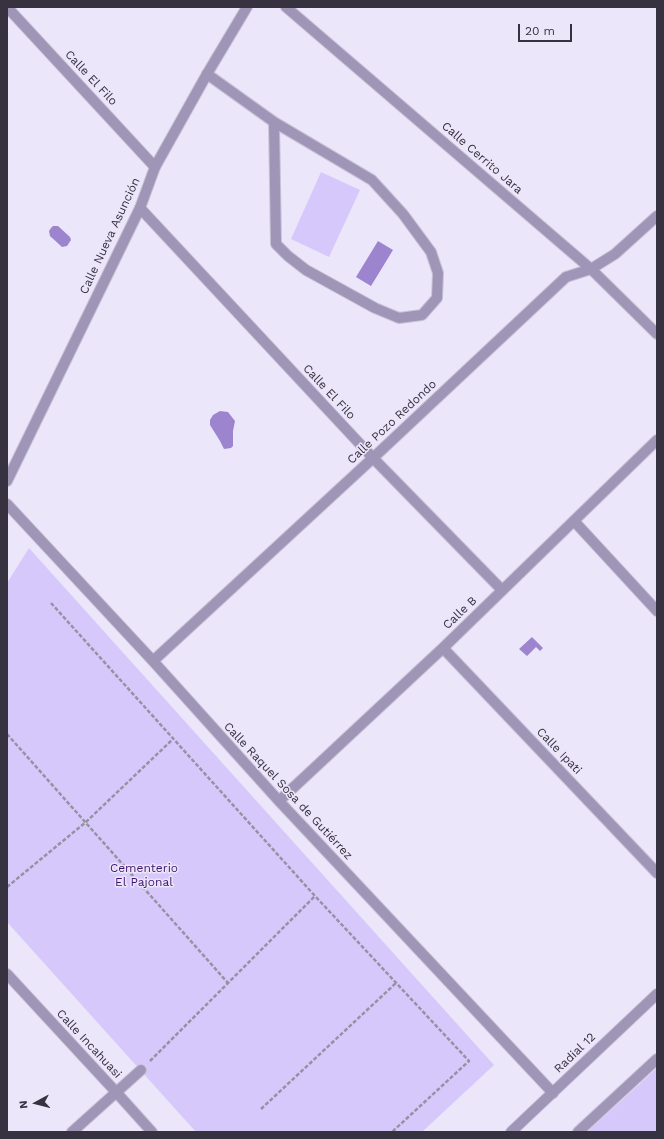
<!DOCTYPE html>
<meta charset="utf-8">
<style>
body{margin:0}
#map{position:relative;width:664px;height:1139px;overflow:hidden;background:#ece6fb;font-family:"Work Sans",sans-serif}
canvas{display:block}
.frame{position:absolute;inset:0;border:8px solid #363240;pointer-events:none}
.north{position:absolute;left:16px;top:1083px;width:40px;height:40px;-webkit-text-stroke:3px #ece6fb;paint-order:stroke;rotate:263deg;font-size:11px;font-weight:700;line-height:16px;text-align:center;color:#363240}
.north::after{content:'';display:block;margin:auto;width:14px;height:18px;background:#363240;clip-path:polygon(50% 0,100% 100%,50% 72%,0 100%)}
.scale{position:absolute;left:518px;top:24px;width:54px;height:18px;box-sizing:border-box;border:2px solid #363240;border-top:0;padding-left:5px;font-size:12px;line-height:14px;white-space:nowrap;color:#363240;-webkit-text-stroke:3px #ece6fb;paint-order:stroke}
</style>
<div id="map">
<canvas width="664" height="1139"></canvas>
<div class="frame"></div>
<div class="north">N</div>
<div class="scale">20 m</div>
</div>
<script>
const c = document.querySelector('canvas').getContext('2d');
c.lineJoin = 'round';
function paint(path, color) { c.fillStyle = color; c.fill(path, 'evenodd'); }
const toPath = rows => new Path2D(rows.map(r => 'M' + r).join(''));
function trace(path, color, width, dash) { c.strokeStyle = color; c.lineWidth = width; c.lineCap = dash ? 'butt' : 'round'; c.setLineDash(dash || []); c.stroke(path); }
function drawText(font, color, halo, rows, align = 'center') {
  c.font = font + ' "Work Sans",sans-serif'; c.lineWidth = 3; c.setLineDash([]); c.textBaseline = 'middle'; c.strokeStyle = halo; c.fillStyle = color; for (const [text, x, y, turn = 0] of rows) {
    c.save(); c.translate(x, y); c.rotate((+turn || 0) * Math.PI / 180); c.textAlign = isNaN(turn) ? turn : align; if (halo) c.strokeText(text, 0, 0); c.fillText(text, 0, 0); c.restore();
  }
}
const green = toPath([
 [321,172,360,190,329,257,291,239],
 [29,548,494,1065,422,1132,196,1132,7,922,7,583],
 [657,1068,657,1132,587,1132]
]);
const water = toPath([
 [53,226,58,226,70,237,71,240,67,246,62,247,50,236,49,231,51,228],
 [378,241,393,250,371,286,356,277],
 [220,411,228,412,235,421,233,431,233,446,231,448,224,449,220,441,210,425,210,420,213,415],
 [532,637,543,648,540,651,536,647,527,656,519,649]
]);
const path = toPath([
 [51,603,315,896,469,1061,392,1132],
 [7,734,228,983],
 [7,887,86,822,173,739],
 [150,1061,315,896],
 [261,1109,396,983]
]);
const service = toPath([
 [578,1132,657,1059]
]);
const minor = toPath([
 [7,7,155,167],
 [286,7,591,269,657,334],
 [207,74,274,122,372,180,403,214,431,252,438,273,437,298,422,315,399,318,375,308,306,270,288,256,276,244,274,122],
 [140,208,373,458,502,590],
 [7,504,153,661,279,801,553,1093],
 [574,521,657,611],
 [443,648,657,873],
 [153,661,373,458,566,277,591,269,615,254,657,216],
 [279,801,443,648,657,440],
 [7,974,116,1092,152,1132],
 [72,1132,141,1070]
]);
const tertiary = toPath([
 [7,481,140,208,155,167,207,74,247,7],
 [511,1132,657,994]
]);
const streetNames = [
 ["Calle El Filo",91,78,47],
 ["Calle Cerrito Jara",482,158,41],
 ["Calle Nueva Asunción",110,236,-65],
 ["Calle El Filo",329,392,47],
 ["Calle Pozo Redondo",392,422,-43],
 ["Calle B",460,613,-44],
 ["Calle Ipati",559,751,46],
 ["Calle Raquel Sosa de Gutiérrez",288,791,47],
 ["Calle Incahuasi",89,1044,47],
 ["Radial 12",575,1053,-44]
];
const parkNames = [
 ["Cementerio",144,868],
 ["El Pajonal",144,882]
];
paint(green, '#d7c8fb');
paint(water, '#9c84ce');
trace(service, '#c8c2d6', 12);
trace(minor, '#c8c2d6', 12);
trace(tertiary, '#c8c2d6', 12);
trace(path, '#9691a3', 2.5, [4, 2]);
trace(service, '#9f95b7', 10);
trace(minor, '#9f95b7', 10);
trace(tertiary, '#9f95b7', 10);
drawText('12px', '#363240', '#ece6fb', streetNames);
drawText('12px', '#3d146d', '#ece6fb', parkNames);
</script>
